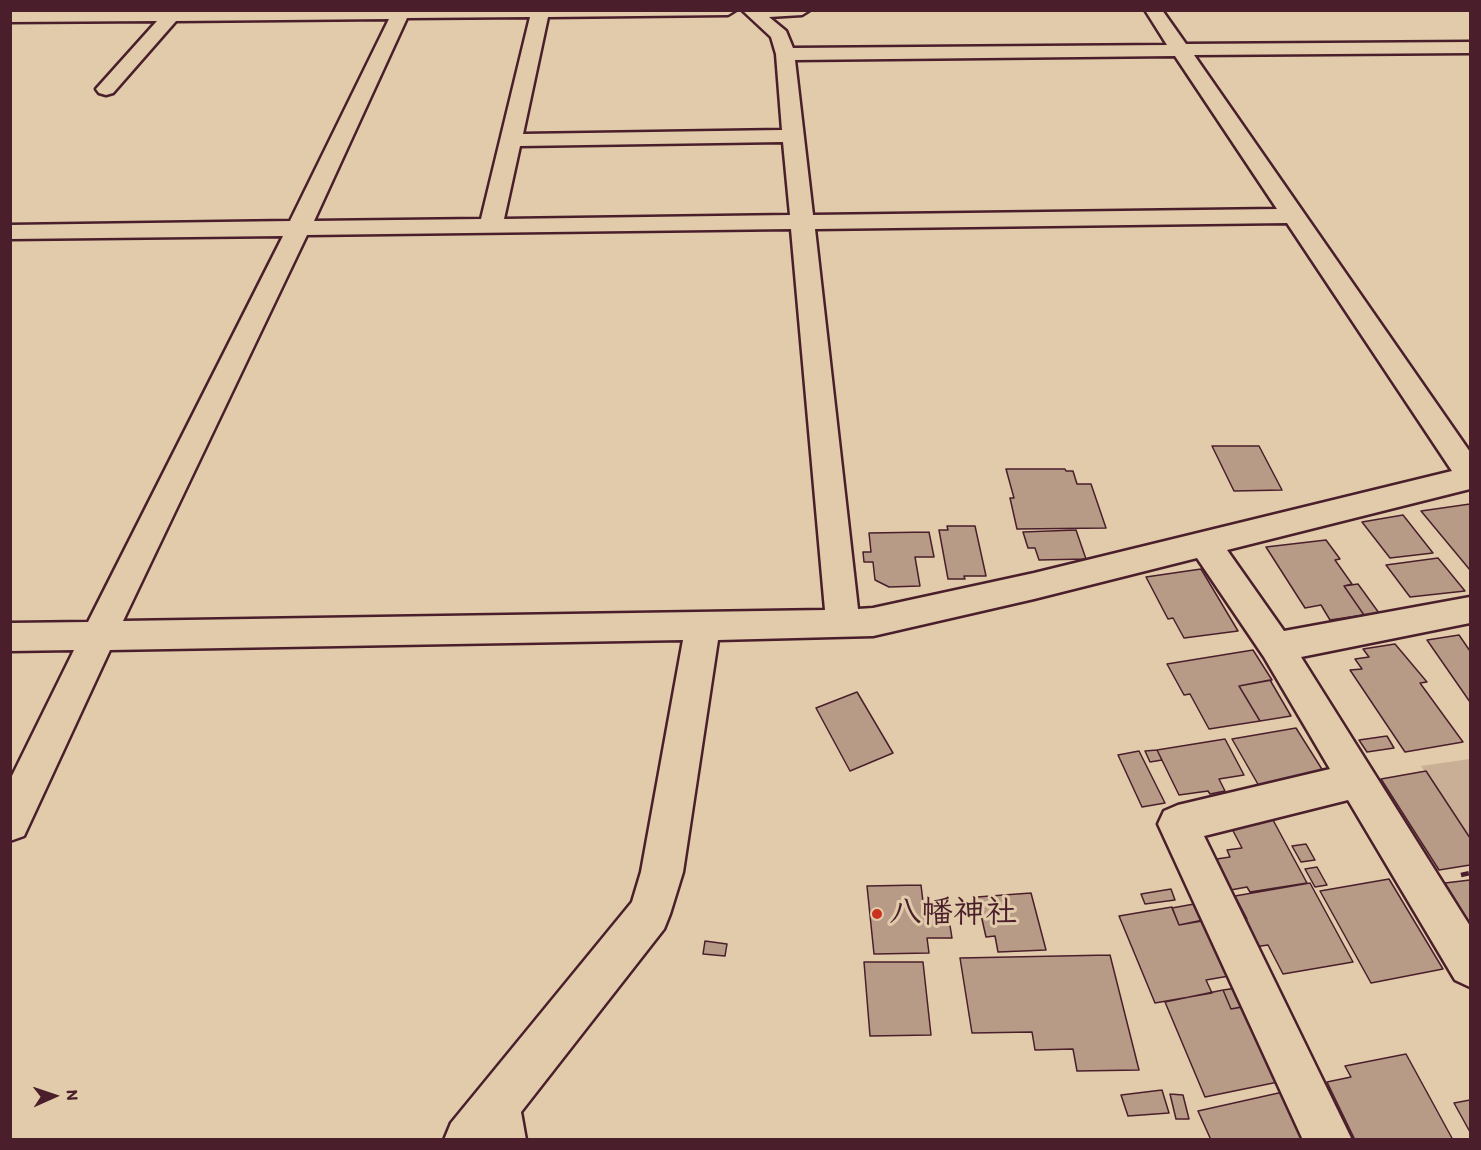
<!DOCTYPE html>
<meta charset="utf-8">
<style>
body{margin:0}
#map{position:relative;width:1481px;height:1150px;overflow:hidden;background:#e1cbab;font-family:Itim,sans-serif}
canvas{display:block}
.frame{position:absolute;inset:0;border:12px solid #4a1f2b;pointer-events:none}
.north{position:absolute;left:24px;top:1066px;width:60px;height:60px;-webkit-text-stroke:4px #e1cbab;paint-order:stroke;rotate:87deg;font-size:16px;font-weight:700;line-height:24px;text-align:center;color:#4a1f2b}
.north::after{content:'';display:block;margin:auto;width:21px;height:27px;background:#4a1f2b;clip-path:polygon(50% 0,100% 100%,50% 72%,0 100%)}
</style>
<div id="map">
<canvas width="1481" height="1150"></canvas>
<div class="frame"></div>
<div class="north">N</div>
</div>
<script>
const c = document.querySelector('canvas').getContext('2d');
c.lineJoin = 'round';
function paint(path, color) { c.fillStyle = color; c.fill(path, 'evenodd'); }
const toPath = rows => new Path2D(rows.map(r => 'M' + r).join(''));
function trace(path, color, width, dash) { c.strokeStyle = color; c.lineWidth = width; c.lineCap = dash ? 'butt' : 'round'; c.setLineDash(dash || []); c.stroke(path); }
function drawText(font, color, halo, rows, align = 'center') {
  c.font = font + ' Itim,"Klee One",sans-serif'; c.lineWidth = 6; c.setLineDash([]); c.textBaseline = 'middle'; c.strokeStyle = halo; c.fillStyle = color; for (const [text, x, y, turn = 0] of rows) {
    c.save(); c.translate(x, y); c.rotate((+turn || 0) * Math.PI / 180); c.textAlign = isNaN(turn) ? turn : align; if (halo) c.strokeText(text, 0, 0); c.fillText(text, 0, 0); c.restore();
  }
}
const green = toPath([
 [1470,759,1470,837,1421,766]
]);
const building = toPath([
 [1212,446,1259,446,1282,490,1234,491,1212,446],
 [1006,469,1065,469,1066,471,1073,471,1077,484,1091,484,1106,528,1017,529,1010,498,1014,498,1006,469],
 [1470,504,1470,570,1421,511,1470,504],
 [1403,515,1433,553,1390,558,1362,522,1403,515],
 [947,526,975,526,986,576,964,576,965,579,948,579,939,530,948,530,947,526],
 [1076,530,1086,559,1039,560,1035,548,1028,548,1023,532,1076,530],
 [929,532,934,557,915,557,920,586,889,587,875,580,873,562,864,562,863,552,871,552,869,533,929,532],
 [1326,540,1340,559,1335,560,1352,584,1344,586,1364,615,1330,620,1321,605,1305,608,1266,547,1326,540],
 [1438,558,1465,591,1410,597,1386,565,1438,558],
 [1201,569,1238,631,1184,638,1173,618,1168,619,1146,577,1201,569],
 [1358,584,1379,613,1364,615,1344,586,1358,584],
 [1459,635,1470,651,1470,702,1427,640,1459,635],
 [1395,644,1427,682,1420,683,1463,742,1405,752,1350,670,1362,669,1355,659,1369,657,1363,649,1395,644],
 [1253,650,1272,680,1239,686,1260,721,1209,729,1190,694,1184,695,1167,664,1253,650],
 [1270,680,1291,716,1260,721,1239,686,1270,680],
 [857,692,893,753,850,771,816,708,857,692],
 [1296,728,1325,774,1259,786,1232,739,1296,728],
 [1387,736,1394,748,1367,752,1359,740,1387,736],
 [1225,739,1244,775,1219,779,1225,791,1210,794,1208,791,1179,795,1157,750,1225,739],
 [1157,750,1162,760,1150,762,1145,751,1157,750],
 [1139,751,1165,803,1142,807,1118,755,1139,751],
 [1426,771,1470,838,1470,865,1439,870,1381,779,1426,771],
 [1273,820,1307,883,1250,892,1247,887,1225,891,1210,860,1230,857,1227,850,1242,848,1231,827,1273,820],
 [1306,844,1315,860,1301,862,1292,846,1306,844],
 [1317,867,1327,885,1315,887,1305,869,1317,867],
 [1389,879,1443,969,1371,983,1320,891,1389,879],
 [1470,880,1470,925,1445,883,1470,880],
 [1310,883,1353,962,1283,974,1268,945,1254,947,1241,920,1247,919,1235,896,1310,883],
 [921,885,923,902,946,901,952,938,927,938,929,953,874,954,867,886,921,885],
 [1171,889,1175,900,1145,904,1141,894,1171,889],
 [1031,893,1046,950,998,952,995,936,986,937,977,897,1031,893],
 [1194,904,1202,921,1179,925,1172,908,1194,904],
 [1172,907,1179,925,1203,920,1229,976,1206,980,1212,993,1155,1003,1119,916,1172,907],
 [705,941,727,944,725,956,703,954,705,941],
 [1110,955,1139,1070,1077,1071,1073,1049,1035,1050,1032,1032,972,1033,960,958,1110,955],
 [864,962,923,962,931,1035,870,1036,864,962],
 [1237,988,1246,1006,1231,1009,1223,990,1237,988],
 [1223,990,1231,1009,1248,1006,1283,1081,1205,1097,1165,1002,1223,990],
 [1406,1054,1453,1140,1355,1140,1327,1082,1351,1077,1345,1066,1406,1054],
 [1162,1090,1169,1113,1128,1116,1121,1095,1162,1090],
 [1283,1092,1306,1140,1211,1140,1198,1111,1283,1092],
 [1170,1094,1183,1095,1189,1119,1176,1119,1170,1094],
 [1470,1100,1470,1132,1454,1103,1470,1100]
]);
const path = toPath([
 [1461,875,1470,873]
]);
const street = toPath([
 [133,10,736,10,728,15,548,17,523,134,782,130,776,54,771,37,742,10,810,10,802,15,769,17,786,31,793,48,1167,45,1145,10,1162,10,1186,44,1470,42,1470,53,1194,55,1470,452,1470,489,1227,550,1284,631,1470,597,1470,623,1301,657,1470,926,1470,987,1455,980,1348,800,1204,836,1352,1140,1303,1140,1158,824,1164,811,1178,805,1330,769,1264,657,1197,558,1034,599,873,636,718,640,683,872,670,914,664,929,521,1112,526,1140,444,1140,451,1123,632,902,641,872,683,640,110,650,24,836,10,841,10,780,74,650,10,651,10,623,88,622,283,236,10,239,10,225,290,221,389,19,176,21,113,93,106,95,99,93,96,89,157,21,10,22,10,12,133,10],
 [530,17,481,219,314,221,407,18,530,17],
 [1175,56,1277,209,813,215,795,60,1175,56],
 [783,142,790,215,504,219,520,146,783,142],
 [1287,223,1452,471,1034,573,873,608,858,609,815,229,1287,223],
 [791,229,825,610,123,621,307,235,791,229]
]);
const markers = [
 [877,914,6,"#c8321e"]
];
const nearPoinames = [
 ["八幡神社",889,914]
];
paint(green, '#c8af96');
paint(building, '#b79b87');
trace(building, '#4a1f2b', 1.5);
trace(street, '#4a1f2b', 5);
trace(path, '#4a1f2b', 4.5, [8, 6]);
paint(street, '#e1cbab');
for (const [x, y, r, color] of markers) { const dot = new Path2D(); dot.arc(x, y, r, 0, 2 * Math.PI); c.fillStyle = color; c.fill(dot); trace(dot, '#e1cbab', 2); }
drawText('bold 32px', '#4a1f2b', '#e1cbab', nearPoinames, 'left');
</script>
